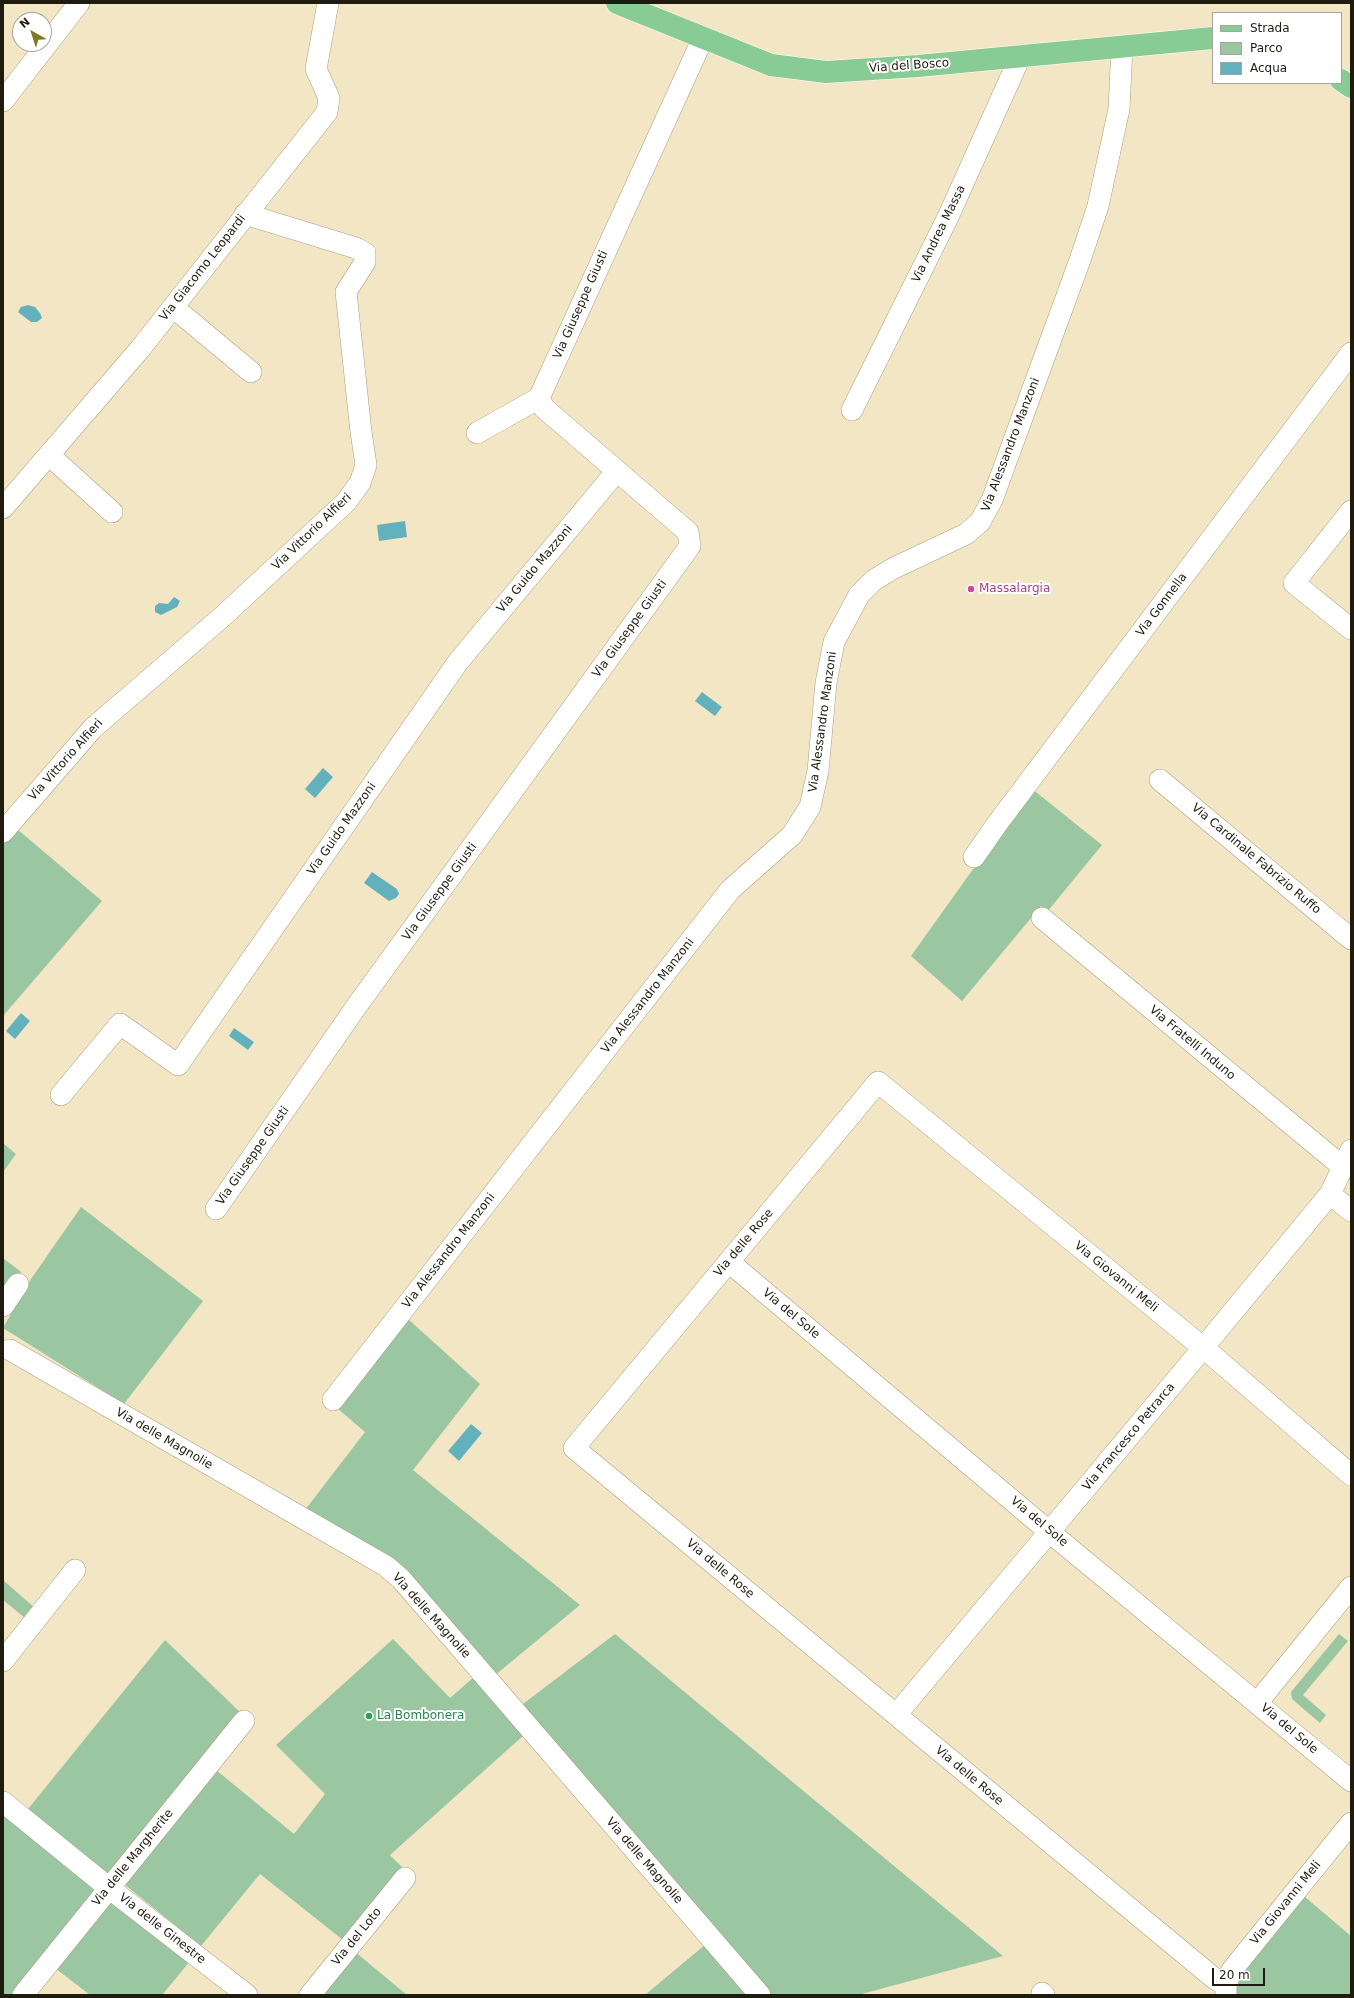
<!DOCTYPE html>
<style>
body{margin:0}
#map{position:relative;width:1354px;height:1998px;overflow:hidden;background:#f3e6c5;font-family:"DejaVu Sans",sans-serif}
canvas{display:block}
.frame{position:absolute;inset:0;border:4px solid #1f1b0e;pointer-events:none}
.legend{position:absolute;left:1212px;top:12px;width:130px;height:72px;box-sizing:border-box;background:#fff;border:1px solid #a5a49f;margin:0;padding:5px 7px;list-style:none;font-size:12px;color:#1f1b0e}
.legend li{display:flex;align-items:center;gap:8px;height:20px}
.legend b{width:20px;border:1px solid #a5a49f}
.north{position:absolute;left:12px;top:12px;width:40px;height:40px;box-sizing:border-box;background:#fff;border:1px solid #a5a49f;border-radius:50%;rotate:321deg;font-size:11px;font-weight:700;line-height:16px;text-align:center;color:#1f1b0e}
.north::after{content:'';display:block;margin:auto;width:14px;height:18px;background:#7d7a21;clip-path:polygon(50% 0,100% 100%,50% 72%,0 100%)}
.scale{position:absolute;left:1212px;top:1968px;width:53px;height:18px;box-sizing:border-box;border:2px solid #1f1b0e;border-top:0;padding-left:5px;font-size:12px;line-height:14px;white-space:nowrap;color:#1f1b0e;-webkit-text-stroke:3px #fff;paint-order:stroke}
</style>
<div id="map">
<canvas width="1354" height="1998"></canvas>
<div class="frame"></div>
<ul class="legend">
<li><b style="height:5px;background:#89cb94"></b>Strada</li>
<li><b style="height:11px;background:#9bc6a2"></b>Parco</li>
<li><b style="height:11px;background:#64b1be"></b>Acqua</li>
</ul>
<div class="north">N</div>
<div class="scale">20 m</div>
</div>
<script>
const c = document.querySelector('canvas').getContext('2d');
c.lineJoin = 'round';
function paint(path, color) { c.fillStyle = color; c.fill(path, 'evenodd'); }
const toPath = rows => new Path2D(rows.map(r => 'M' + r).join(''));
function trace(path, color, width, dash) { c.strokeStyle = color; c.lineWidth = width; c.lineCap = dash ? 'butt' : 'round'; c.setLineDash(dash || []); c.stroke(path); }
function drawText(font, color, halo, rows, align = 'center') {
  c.font = font + ' "DejaVu Sans",sans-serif'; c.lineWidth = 4; c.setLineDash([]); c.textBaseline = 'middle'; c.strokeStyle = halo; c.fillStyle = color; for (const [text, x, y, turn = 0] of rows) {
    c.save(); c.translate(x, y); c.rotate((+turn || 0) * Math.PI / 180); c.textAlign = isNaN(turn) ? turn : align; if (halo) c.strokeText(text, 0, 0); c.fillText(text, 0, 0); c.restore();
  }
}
const green = toPath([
 [1031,788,1102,845,1047,912,1041,906,962,1001,911,956],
 [17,829,102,901,3,1016,3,845],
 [3,1143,16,1154,3,1172],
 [81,1207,203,1301,124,1404,3,1328,31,1279],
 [3,1258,21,1272,3,1297],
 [408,1319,480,1384,413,1470,580,1605,494,1676,403,1569,305,1510,365,1432,337,1408],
 [3,1580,35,1608,25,1618,3,1600],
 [615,1634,795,1784,1003,1956,858,1995,769,1995,519,1707],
 [1339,1634,1348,1641,1303,1695,1326,1715,1320,1723,1292,1699,1291,1692],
 [393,1639,450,1698,474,1677,524,1735,390,1855,402,1867,343,1940,260,1874,201,1946,124,1884,216,1770,294,1834,325,1794,276,1745],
 [165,1640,241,1713,111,1876,28,1809],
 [3,1809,100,1888,13,1995,3,1995],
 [112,1897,191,1960,162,1995,90,1995,55,1968],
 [1305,1897,1351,1936,1351,1995,1234,1995,1242,1971],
 [706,1944,751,1995,645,1995],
 [354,1951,407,1995,318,1995]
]);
const water = toPath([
 [28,305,35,307,40,313,42,318,37,322,31,322,18,312,21,307],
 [405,521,407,537,379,541,377,525],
 [174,597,180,601,177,607,161,615,155,612,155,606,159,603,168,604],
 [702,692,722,707,715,716,695,701],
 [323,768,333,777,315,798,305,789],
 [372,872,397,889,399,894,396,898,389,901,364,883],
 [21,1013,30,1021,15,1039,6,1031],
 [234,1028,254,1042,248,1050,229,1036],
 [471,1424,482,1433,459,1461,448,1451]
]);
const minor = toPath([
 [3,101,79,3],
 [173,307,251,372],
 [852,410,948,217,1020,57],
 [477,433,539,398],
 [49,455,112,512],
 [3,508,140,349,327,112,329,98,316,69,328,3],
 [1351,511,1294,583,1351,629],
 [1160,780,1351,939],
 [3,832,93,728,222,617,346,502,360,483,366,465,361,432,346,292,365,262,365,253,356,248,245,214],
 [974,857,997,824,1351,353],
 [1042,918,1343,1167],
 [61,1095,120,1024,178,1065,458,662,616,472],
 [1330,1194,1351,1211],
 [216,1209,356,1007,690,546,688,532,544,408,539,398,703,38],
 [729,1262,1058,1539,1351,1781],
 [3,1306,18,1284],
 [10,1350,386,1566,401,1579,760,1995],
 [333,1400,730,890,792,835,810,807,818,771,826,683,834,642,859,595,874,580,894,568,966,534,980,522,992,500,1080,260,1098,206,1119,109,1122,47],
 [3,1661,75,1570],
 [1257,1703,1351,1587],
 [896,1715,1203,1348,1330,1194,1351,1150],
 [3,1802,109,1888,247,1995],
 [1226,1985,1232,1970,1351,1823],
 [1042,1993,1044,1995],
 [23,1995,244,1721],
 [310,1995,405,1878],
 [1226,1995,1226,1985,1215,1979,574,1448,878,1082,1212,1355,1351,1475]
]);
const major = toPath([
 [617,3,771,65,826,72,918,66,1213,38],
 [1341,80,1351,87]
]);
const markers = [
 [971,589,4,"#d1479c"],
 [369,1716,4,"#2e9e5b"]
];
const streetNames = [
 ["Via del Bosco",909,66,-4],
 ["Via Andrea Massa",939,234,-64],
 ["Via Giacomo Leopardi",203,268,-52],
 ["Via Giuseppe Giusti",581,305,-66],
 ["Via Alessandro Manzoni",1011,445,-69],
 ["Via Vittorio Alfieri",312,532,-44],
 ["Via Guido Mazzoni",535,569,-50],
 ["Via Gonnella",1162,605,-53],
 ["Via Giuseppe Giusti",630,629,-54],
 ["Via Alessandro Manzoni",823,722,-82],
 ["Via Vittorio Alfieri",66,760,-48],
 ["Via Guido Mazzoni",342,829,-55],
 ["Via Cardinale Fabrizio Ruffo",1256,859,40],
 ["Via Giuseppe Giusti",440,892,-54],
 ["Via Alessandro Manzoni",648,996,-52],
 ["Via Fratelli Induno",1192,1043,40],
 ["Via Giuseppe Giusti",253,1156,-55],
 ["Via delle Rose",744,1243,-50],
 ["Via Alessandro Manzoni",449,1251,-52],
 ["Via Giovanni Meli",1116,1277,39],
 ["Via del Sole",791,1314,40],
 ["Via Francesco Petrarca",1129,1437,-50],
 ["Via delle Magnolie",164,1439,30],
 ["Via del Sole",1039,1522,40],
 ["Via delle Rose",720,1569,40],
 ["Via delle Magnolie",431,1616,48],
 ["Via del Sole",1289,1729,40],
 ["Via delle Rose",969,1776,40],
 ["Via delle Margherite",133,1858,-51],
 ["Via delle Magnolie",644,1861,49],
 ["Via Giovanni Meli",1286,1903,-51],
 ["Via delle Ginestre",162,1929,38],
 ["Via del Loto",357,1937,-51]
];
const hotelNames = [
 ["Massalargia",979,589]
];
const leisureNames = [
 ["La Bombonera",377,1716]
];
paint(green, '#9bc6a2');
paint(water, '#64b1be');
trace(minor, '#ab9f7f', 22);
trace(major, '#fff', 23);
trace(minor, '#fff', 21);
trace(major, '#89cb94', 22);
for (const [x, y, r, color] of markers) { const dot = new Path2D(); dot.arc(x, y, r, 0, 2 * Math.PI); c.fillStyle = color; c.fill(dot); trace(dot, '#fff', 1.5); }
drawText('12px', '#1f1b0e', '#fff', streetNames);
drawText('12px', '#b23c85', '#fff', hotelNames, 'left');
drawText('12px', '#27864d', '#fff', leisureNames, 'left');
</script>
